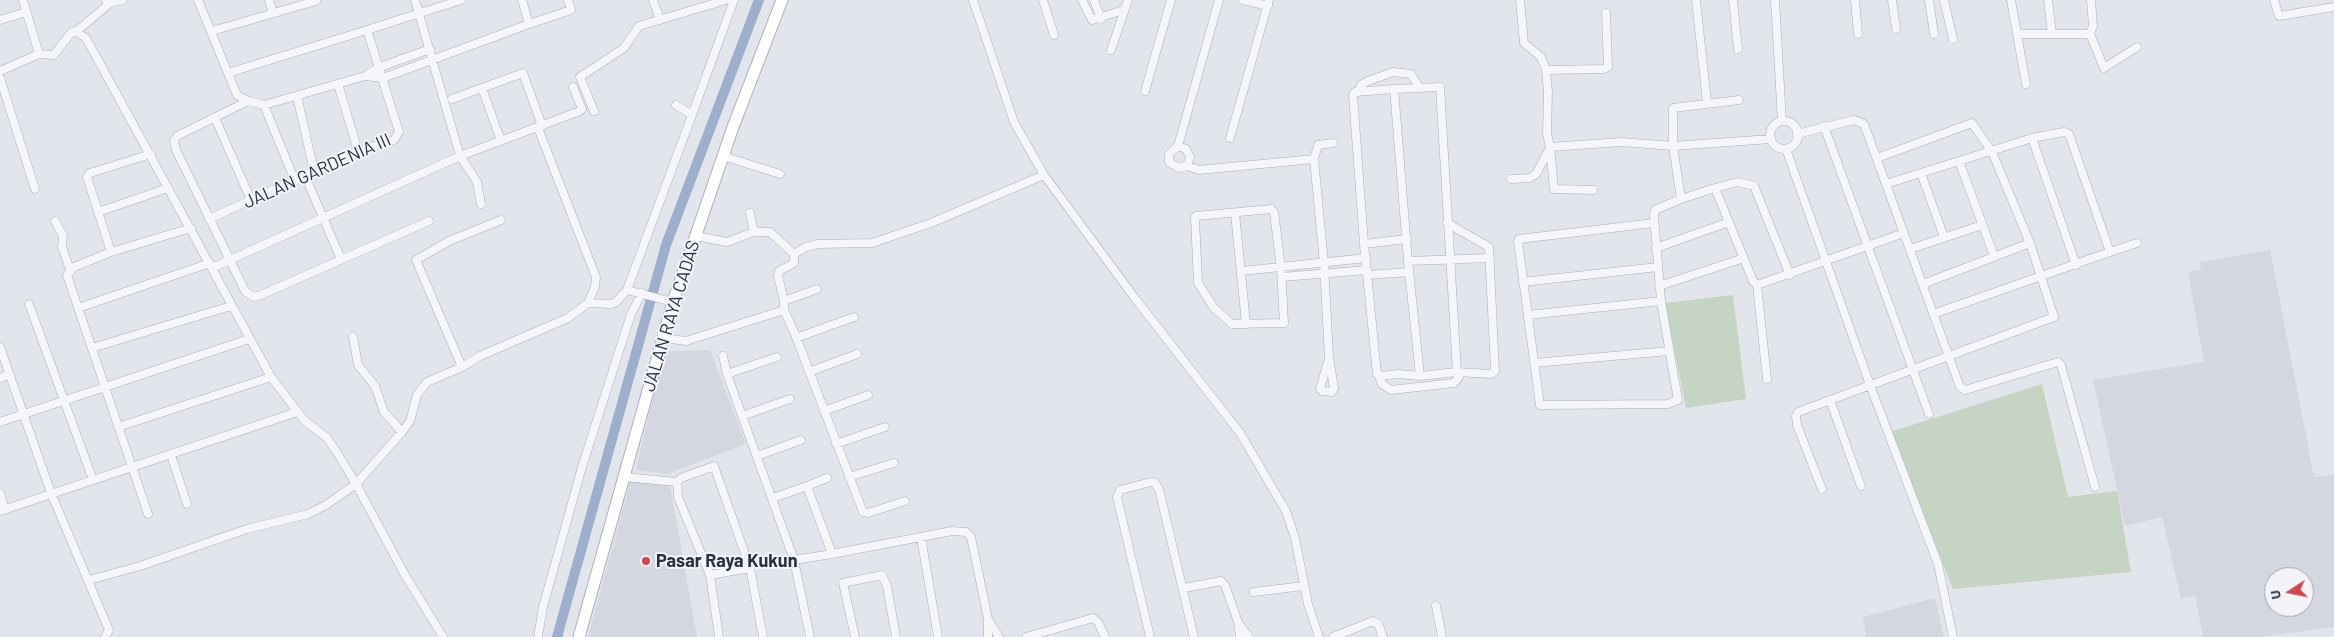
<!DOCTYPE html>
<style>
body{margin:0}
#map{position:relative;width:2334px;height:637px;overflow:hidden;background:#e2e5eb;font-family:Barlow,sans-serif}
canvas{display:block}
.north{position:absolute;left:2264px;top:567px;width:50px;height:50px;box-sizing:border-box;background:#f2f4f8;border:1px solid #a2a6b0;border-radius:50%;rotate:259deg;font-size:14px;font-weight:700;line-height:20px;text-align:center;color:#2a3143}
.north::after{content:'';display:block;margin:auto;width:18px;height:22px;background:#cf474f;clip-path:polygon(50% 0,100% 100%,50% 72%,0 100%)}
</style>
<div id="map">
<canvas width="2334" height="637"></canvas>
<div class="north">U</div>
</div>
<script>
const c = document.querySelector('canvas').getContext('2d');
c.lineJoin = 'round';
function paint(path, color) { c.fillStyle = color; c.fill(path, 'evenodd'); }
const toPath = rows => new Path2D(rows.map(r => 'M' + r).join(''));
function trace(path, color, width, dash) { c.strokeStyle = color; c.lineWidth = width; c.lineCap = dash ? 'butt' : 'round'; c.setLineDash(dash || []); c.stroke(path); }
function drawText(font, color, halo, rows, align = 'center') {
  c.font = font + ' Barlow,sans-serif'; c.lineWidth = 4; c.setLineDash([]); c.textBaseline = 'middle'; c.strokeStyle = halo; c.fillStyle = color; for (const [text, x, y, turn = 0] of rows) {
    c.save(); c.translate(x, y); c.rotate((+turn || 0) * Math.PI / 180); c.textAlign = isNaN(turn) ? turn : align; if (halo) c.strokeText(text, 0, 0); c.fillText(text, 0, 0); c.restore();
  }
}
const built = toPath([
 [2270,250,2314,477,2334,475,2334,627,2261,637,2203,637,2195,596,2181,598,2162,517,2125,526,2093,380,2204,362,2188,272,2201,269,2200,262],
 [2274,577,2304,577,2304,607,2274,607],
 [710,350,746,444,667,474,636,470,664,351],
 [631,479,670,486,697,637,588,637],
 [1935,598,1944,637,1866,637,1863,617]
]);
const green = toPath([
 [1733,295,1746,399,1686,408,1665,303],
 [2042,384,2068,497,2117,491,2131,572,1953,589,1890,432]
]);
const canal = toPath([
 [557,637,666,245,759,0]
]);
const street = toPath([
 [23,0,39,54],
 [106,0,110,3,122,0],
 [198,0,237,95,248,101],
 [269,0,273,13],
 [522,0,529,24,571,10,568,0],
 [653,0,660,20],
 [973,0,1014,122,1044,175,1134,297,1240,433,1286,511,1295,538,1308,604,1319,637],
 [1043,0,1054,35],
 [1082,0,1092,20,1123,10],
 [1094,0,1101,19],
 [1243,0,1268,6],
 [1520,0,1524,43,1541,57,1546,70,1548,92,1547,134,1550,147,1622,142,1673,146,1771,139],
 [1696,0,1707,103],
 [1733,0,1738,49],
 [1775,0,1782,121],
 [1855,0,1858,34],
 [1892,0,1896,29],
 [1929,0,1934,34],
 [1944,0,1953,39],
 [2011,0,2017,34,2090,34],
 [2048,0,2052,34],
 [2091,0,2093,26,2090,34,2104,68,2137,47],
 [2274,0,2279,16,2334,7],
 [0,20,27,12],
 [77,31,110,3],
 [212,31,316,1],
 [2017,34,2026,84],
 [1111,50,1128,0],
 [1546,70,1604,69,1608,67,1606,13],
 [0,71,39,54,54,55,70,34,75,31,86,38,271,377,304,420,327,438,336,451,356,484,405,575,443,637],
 [228,73,367,30],
 [365,76,383,78,529,24],
 [0,78,35,189],
 [338,84,358,151],
 [482,88,501,141],
 [1394,89,1408,261,1420,376,1399,374,1379,376,1377,374,1364,244,1353,95,1355,92,1394,89],
 [1394,89,1440,87,1457,372],
 [1145,91,1171,0],
 [1358,92,1361,85,1368,81,1393,72,1411,74,1419,87],
 [297,96,314,171],
 [452,99,523,73,542,126],
 [1739,100,1673,108,1673,146,1681,199,1715,188,1753,281,1757,285,1904,233],
 [264,105,365,76,380,67,430,49],
 [594,111,580,77,624,48,639,26,726,0],
 [692,115,734,0],
 [215,118,251,200],
 '1770 135a14 14 0 1 1 28 0a14 14 0 1 1-28 0Z',
 [1824,126,1929,414],
 [538,128,596,277,595,287,588,303],
 [1797,134,1854,120,1864,124,1960,387,1965,390,2058,362,2061,365,2095,487],
 [1230,138,1269,0],
 [1178,146,1186,149,1190,157,1187,166,1179,168,1169,162,1169,154,1178,146,1219,0],
 [1550,147,1554,189,1593,190],
 [1786,149,1870,385,1938,564,1953,637],
 [723,156,780,174],
 [1959,161,1994,256],
 [1187,166,1199,170,1314,159],
 [1921,173,1944,237],
 [305,176,341,259],
 [1511,179,1530,178,1536,174,1550,148],
 [1886,184,2032,138,2076,265],
 [1715,188,1738,182,1754,186,1790,275],
 [481,204,477,182,460,156,580,111,582,109,573,87],
 [1271,209,1274,212,1281,268,1284,323,1232,324,1214,308,1198,283,1195,218,1196,216,1271,209],
 [98,212,168,188],
 [750,213,754,232],
 [1235,213,1246,324],
 [209,219,358,151,394,140,399,132,367,30,461,0],
 [55,221,63,236,62,247,70,270],
 [1654,223,1519,239,1518,242,1540,405,1668,404,1678,400,1661,301,1654,216,1655,210,1681,199],
 [696,236,727,242,754,232,770,232,794,254,806,247,818,244,872,243,931,223,1044,175],
 [1364,244,1407,239],
 [1656,248,1729,222],
 [1910,249,1982,225],
 [225,250,176,150,174,141,177,136,248,101,264,105,295,181],
 [111,252,87,177,90,173,151,154],
 [2110,252,2137,243],
 [227,254,245,291,253,297,261,295,429,221],
 [1408,261,1490,258],
 [212,268,460,156,415,0],
 [1242,271,1366,258],
 [1368,275,1409,272],
 [1282,277,1367,270],
 [1523,282,1658,267],
 [1923,284,2030,243],
 [1757,285,1767,379],
 [1659,286,1744,258],
 [627,290,669,301],
 [784,301,817,289],
 [29,304,93,480],
 [78,308,210,263],
 [784,310,784,301,778,276,779,271,794,263,794,254],
 [1933,314,2110,252,2069,134,2064,132,2032,138],
 [1528,315,1661,301],
 [662,334,664,338,686,341,784,310,795,334,863,512,868,513,905,501],
 [353,337,358,365,375,386,384,412,402,432],
 [796,338,854,317],
 [0,347,51,493,109,630,105,637],
 [92,348,231,306],
 [723,356,727,374],
 [777,357,727,374,794,560,810,637],
 [1329,358,1320,389,1322,391,1332,392,1334,388,1329,358,1324,263,1314,159,1318,145,1333,143],
 [1534,363,1669,351],
 [462,367,416,260,449,241,501,220],
 [809,372,857,354],
 [1379,376,1382,384,1391,390,1454,383,1459,377,1459,372],
 [1420,376,1457,372,1491,374,1495,371,1489,247,1447,223],
 [0,378,10,374],
 [1830,400,1861,486],
 [824,411,868,395],
 [742,416,790,399],
 [0,422,249,339],
 [118,427,271,377],
 [836,444,885,427],
 [171,455,187,504],
 [757,456,801,440],
 [624,477,677,482],
 [849,477,894,463],
 [807,486,827,478],
 [1822,489,1797,425,1796,416,1798,412,2054,317,2030,243,1992,152,1972,123,1877,158],
 [0,493,5,510],
 [773,498,807,486,832,554,952,531,966,532,971,537,988,619,988,637],
 [0,511,297,412],
 [148,514,67,275,74,267,111,252,191,228],
 [921,537,938,637],
 [794,560,832,554],
 [710,575,678,497,677,482,681,478,714,466,750,568,763,637],
 [89,580,140,566,247,529,308,514,326,505,356,484,402,432,410,421,417,395,427,382,462,367,480,356,568,318,588,303,611,304,616,302,627,290,692,115,676,105],
 [1184,588,1221,581,1225,585,1238,622,1240,637],
 [1254,592,1303,586],
 [1436,606,1442,637],
 [988,619,999,637],
 [1239,624,1249,637],
 [538,637,543,607,582,467,631,314,642,293],
 [719,637,710,575,750,568],
 [855,637,843,583,882,575,887,586,896,637],
 [1026,637,1093,618,1098,622,1105,637],
 [1150,637,1117,497,1120,490,1151,482,1155,483,1159,489,1194,637],
 [1333,637,1373,621,1378,624,1383,637]
]);
const secondary = toPath([
 [579,637,673,302,733,127,782,0]
]);
const markers = [
 [646,561,5,"#cf474f"]
];
const streetNames = [
 ["JALAN GARDENIA III",317,171,-24],
 ["JALAN RAYA CADAS",671,316,-73]
];
const poiNames = [
 ["Pasar Raya Kukun",656,561]
];
paint(built, '#d4d7df');
paint(green, '#c6d4c3');
trace(canal, '#9dafcb', 10);
trace(street, '#abafb9', 9);
trace(secondary, '#abafb9', 13);
trace(street, '#f5f6f9', 8);
trace(secondary, '#fff', 11);
for (const [x, y, r, color] of markers) { const dot = new Path2D(); dot.arc(x, y, r, 0, 2 * Math.PI); c.fillStyle = color; c.fill(dot); trace(dot, '#f2f4f8', 2); }
drawText('18px', '#2a3143', '#f2f4f8', streetNames);
drawText('bold 18px', '#2a3143', '#f2f4f8', poiNames, 'left');
</script>
